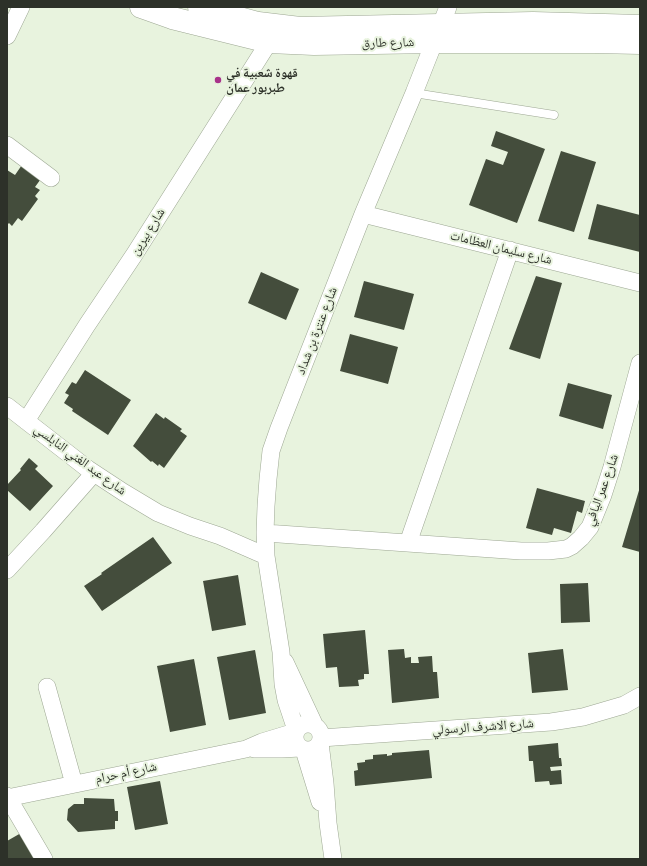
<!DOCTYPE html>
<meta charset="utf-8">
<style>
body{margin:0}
#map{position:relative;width:647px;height:866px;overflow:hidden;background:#e8f3de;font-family:Manrope,sans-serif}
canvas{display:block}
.frame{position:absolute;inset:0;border:8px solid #2d3129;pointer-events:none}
</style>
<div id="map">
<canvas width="647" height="866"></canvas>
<div class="frame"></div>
</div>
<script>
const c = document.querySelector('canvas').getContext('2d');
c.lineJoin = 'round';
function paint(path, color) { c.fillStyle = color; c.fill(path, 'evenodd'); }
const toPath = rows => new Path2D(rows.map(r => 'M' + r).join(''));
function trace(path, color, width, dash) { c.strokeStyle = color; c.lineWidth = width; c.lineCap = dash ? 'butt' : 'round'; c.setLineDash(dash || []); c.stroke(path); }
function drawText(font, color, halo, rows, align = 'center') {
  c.font = font + ' Manrope,"Noto Naskh Arabic",sans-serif'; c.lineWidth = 4; c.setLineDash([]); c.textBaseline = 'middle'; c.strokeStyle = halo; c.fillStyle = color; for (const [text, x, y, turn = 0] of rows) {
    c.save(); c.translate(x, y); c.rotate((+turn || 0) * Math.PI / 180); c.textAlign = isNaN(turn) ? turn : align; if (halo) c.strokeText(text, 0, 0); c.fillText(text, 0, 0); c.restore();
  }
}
const building = toPath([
 [496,131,545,149,517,223,469,205,486,159,503,165,508,152,491,146],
 [561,151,596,162,574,232,538,221],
 [24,162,43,176,35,187,40,190,35,196,38,199,22,221,18,218,12,226,9,223,7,225,7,170,15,175],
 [597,204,640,215,640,252,588,239],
 [261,272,299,289,286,320,248,303],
 [536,276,562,283,540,359,509,349],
 [364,281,414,294,404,330,354,317],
 [350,334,398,347,388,384,340,371],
 [85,370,131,400,108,435,72,411,73,409,64,403,69,395,65,393,72,382,76,384],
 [568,383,612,395,603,429,559,416],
 [156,413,164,419,165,417,182,429,180,431,187,436,164,468,159,464,158,466,152,461,151,462,133,446],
 [29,458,38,466,35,469,53,486,30,511,7,490,7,485,21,470,20,469],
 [640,487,640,552,622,547],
 [537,488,585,501,582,513,577,511,571,533,554,528,552,535,526,528],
 [153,537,172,563,102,611,84,586,102,574,101,573],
 [238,575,246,625,212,631,203,581],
 [588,583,590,622,561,623,560,584],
 [365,630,369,674,364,674,364,679,358,680,359,686,339,687,337,667,326,668,323,634],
 [404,649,405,658,411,657,411,663,419,663,418,657,432,656,433,672,437,672,439,698,392,703,388,650],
 [563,649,568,690,532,693,528,653],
 [255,650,266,713,229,720,217,657],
 [194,659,206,725,170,732,157,666],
 [558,743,559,758,561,758,562,766,550,767,551,771,561,770,562,784,550,785,549,781,535,782,533,761,529,761,528,746],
 [429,750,432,778,355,786,354,771,358,770,357,763,365,762,365,760,373,759,373,755,387,754,387,756,392,755,392,753],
 [160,781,168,824,135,830,127,787],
 [84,798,114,799,115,811,118,811,118,821,115,821,115,829,78,832,67,820,68,809,74,804,84,804],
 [21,833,35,859,7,859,7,841]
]);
const lane = toPath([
 [414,93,554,115]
]);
const street = toPath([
 [7,36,21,7],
 [7,145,51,178],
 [363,214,640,283],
 [7,406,88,469,123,492,158,513,190,526,220,536,266,556],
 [26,421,87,325,134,255,269,42],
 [265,533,521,551,548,551,566,549,572,546,581,538,590,527,603,495,612,467,640,363],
 [408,543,510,250],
 [7,570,43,531,94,473],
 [285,662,314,724],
 [47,687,74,784],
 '295 737a13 13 0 1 1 26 0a13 13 0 1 1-26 0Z',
 [296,730,286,700,283,684,281,652,266,556,265,533,266,506,268,479,271,451,279,428,363,214,414,93,448,7],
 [321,738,551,722,583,717,624,705,640,696],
 [320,743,325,783,328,823,333,859],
 [254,749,282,749,300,748],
 [304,750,320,802],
 [7,796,44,859],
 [7,798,246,749,262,742,295,732]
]);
const secondary = toPath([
 [141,7,172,18,269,42,314,44,434,42,595,42,640,43],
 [199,7,258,23,300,28,533,23,640,26]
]);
const markers = [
 [218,80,4,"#a8328a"]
];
const streetNames = [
 ["شارع طارق",388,43,-1],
 ["شارع بيرين",148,232,-58],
 ["شارع سليمان العظامات",501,248,14],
 ["شارع عنترة بن شداد",317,331,-69],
 ["شارع عبد الغني النابلسي",80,460,36],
 ["شارع عمر اليافي",602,490,-70],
 ["شارع الاشرف الرسولي",483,727,-4],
 ["شارع أم حرام",126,773,-12]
];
const poiNames = [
 ["قهوة شعبية في",226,73],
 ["طبربور عمان",226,88]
];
paint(building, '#444d3c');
trace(lane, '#9da793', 9);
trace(street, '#9da793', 18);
trace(secondary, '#9da793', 23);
trace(lane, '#fff', 8);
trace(street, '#fff', 17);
trace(secondary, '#fff', 22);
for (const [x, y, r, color] of markers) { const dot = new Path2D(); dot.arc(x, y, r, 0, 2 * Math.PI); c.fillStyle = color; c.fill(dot); trace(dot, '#e8f3de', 1.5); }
drawText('13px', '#2d3129', '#e8f3de', streetNames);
drawText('bold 13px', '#2d3129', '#e8f3de', poiNames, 'left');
</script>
